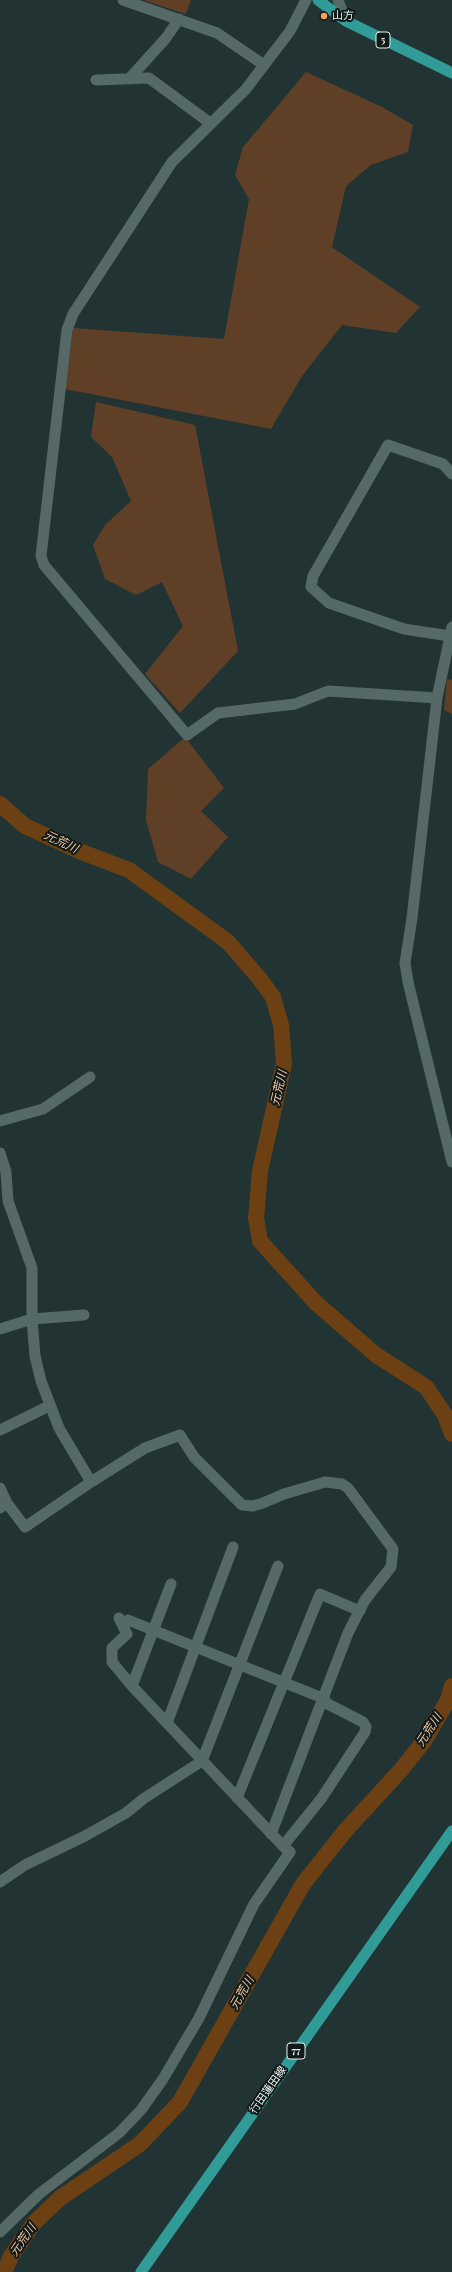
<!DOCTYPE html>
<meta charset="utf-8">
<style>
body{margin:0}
canvas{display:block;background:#213332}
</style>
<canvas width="452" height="2272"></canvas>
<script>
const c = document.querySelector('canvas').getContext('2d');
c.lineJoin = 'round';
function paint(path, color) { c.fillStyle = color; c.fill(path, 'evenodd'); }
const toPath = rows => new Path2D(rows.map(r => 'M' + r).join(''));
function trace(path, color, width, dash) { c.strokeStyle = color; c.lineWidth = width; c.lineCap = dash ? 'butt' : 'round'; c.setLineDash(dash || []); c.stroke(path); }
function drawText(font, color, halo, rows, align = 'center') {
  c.font = font + ' "Playfair Display","Noto Sans JP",serif'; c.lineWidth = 4; c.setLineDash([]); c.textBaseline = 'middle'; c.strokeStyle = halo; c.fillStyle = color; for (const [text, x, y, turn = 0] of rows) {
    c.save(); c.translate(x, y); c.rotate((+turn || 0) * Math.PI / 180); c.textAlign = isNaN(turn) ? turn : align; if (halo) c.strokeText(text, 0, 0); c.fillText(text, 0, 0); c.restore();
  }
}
const green = toPath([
 [143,0,191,0,186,14],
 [306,72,382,107,413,125,408,152,371,165,346,186,332,247,420,307,396,333,342,325,302,376,271,429,65,389,73,328,224,339,249,199,235,175,243,147],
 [96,402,195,425,238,651,180,713,145,674,183,626,162,582,136,595,105,579,93,545,105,525,131,501,112,457,91,437],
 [447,679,452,680,452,714,444,710],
 [185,737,224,788,201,811,228,837,191,879,158,862,146,820,148,769]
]);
const river = toPath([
 [0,804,25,826,79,851,129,870,228,942,259,978,273,997,281,1025,284,1064,260,1171,256,1218,260,1241,315,1302,376,1355,426,1387,445,1415,452,1434],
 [4,2272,11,2256,34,2223,60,2198,140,2144,180,2102,303,1884,345,1831,401,1770,424,1741,448,1700,452,1686]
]);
const minor = toPath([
 [123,0,217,33,264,65],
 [306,0,290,31,246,89,172,162,73,314,67,330,41,556,44,565,187,735,218,713,295,704,328,691,437,698],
 [338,0,346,21],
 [130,78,166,38,179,19],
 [96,80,149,78,210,123],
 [452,627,437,698,412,918,405,963,408,982,452,1162],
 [450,636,404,629,329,603,311,587,313,576,388,445,443,464,452,474],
 [0,1121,43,1109,90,1077],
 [0,1153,6,1172,8,1201,32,1268,32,1319,35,1356,41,1381,59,1428,91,1482,25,1527,7,1503,0,1508],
 [0,1329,32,1319,84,1315],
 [0,1430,49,1406],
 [91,1482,145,1448,180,1435,194,1457,242,1505,253,1506,263,1503,284,1494,325,1482,342,1484,348,1488,393,1549,391,1567,365,1600,348,1633,271,1834],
 [0,1488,7,1503],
 [171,1584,132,1686,283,1846,321,1799,365,1732,366,1727,363,1722,322,1701],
 [119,1618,127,1634,112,1648,112,1662,132,1686],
 [128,1620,325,1699],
 [167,1723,233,1547],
 [237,1798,320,1594,360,1611],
 [0,1882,25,1865,85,1836,126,1813,143,1799,202,1761,278,1566],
 [0,2232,39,2194,119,2133,141,2110,163,2079,199,2018,254,1904,290,1852,283,1846]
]);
const primary = toPath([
 [318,0,346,21,452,73],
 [141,2272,452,1831]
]);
const markers = [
 [324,16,4,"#f9a04d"]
];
const shields = [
 [383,40,14],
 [296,2051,18]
];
const shieldNames = [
 ["5",383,40],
 ["77",296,2051]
];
const poiNames = [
 ["山方",332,16]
];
const streetNames = [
 ["行田蓮田線",268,2090,-55]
];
const waterNames = [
 ["元荒川",61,842,25],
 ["元荒川",279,1088,-77],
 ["元荒川",429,1730,-57],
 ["元荒川",242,1993,-60],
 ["元荒川",23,2240,-55]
];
paint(green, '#5f4026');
trace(river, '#6d4014', 16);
trace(minor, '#556967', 11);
trace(primary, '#309b97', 11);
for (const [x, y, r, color] of markers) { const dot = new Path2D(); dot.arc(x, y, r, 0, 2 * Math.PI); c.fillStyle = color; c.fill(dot); trace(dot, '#111919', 1.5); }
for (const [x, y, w] of shields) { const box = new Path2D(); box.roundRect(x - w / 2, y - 8, w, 16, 3); c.fillStyle = '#111919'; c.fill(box); trace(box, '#e7f2f1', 1); }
drawText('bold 10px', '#e7f2f1', null, shieldNames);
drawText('11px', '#e7f2f1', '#111919', poiNames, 'left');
drawText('11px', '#e7f2f1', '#111919', streetNames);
drawText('italic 12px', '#f5c9a5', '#111919', waterNames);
</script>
